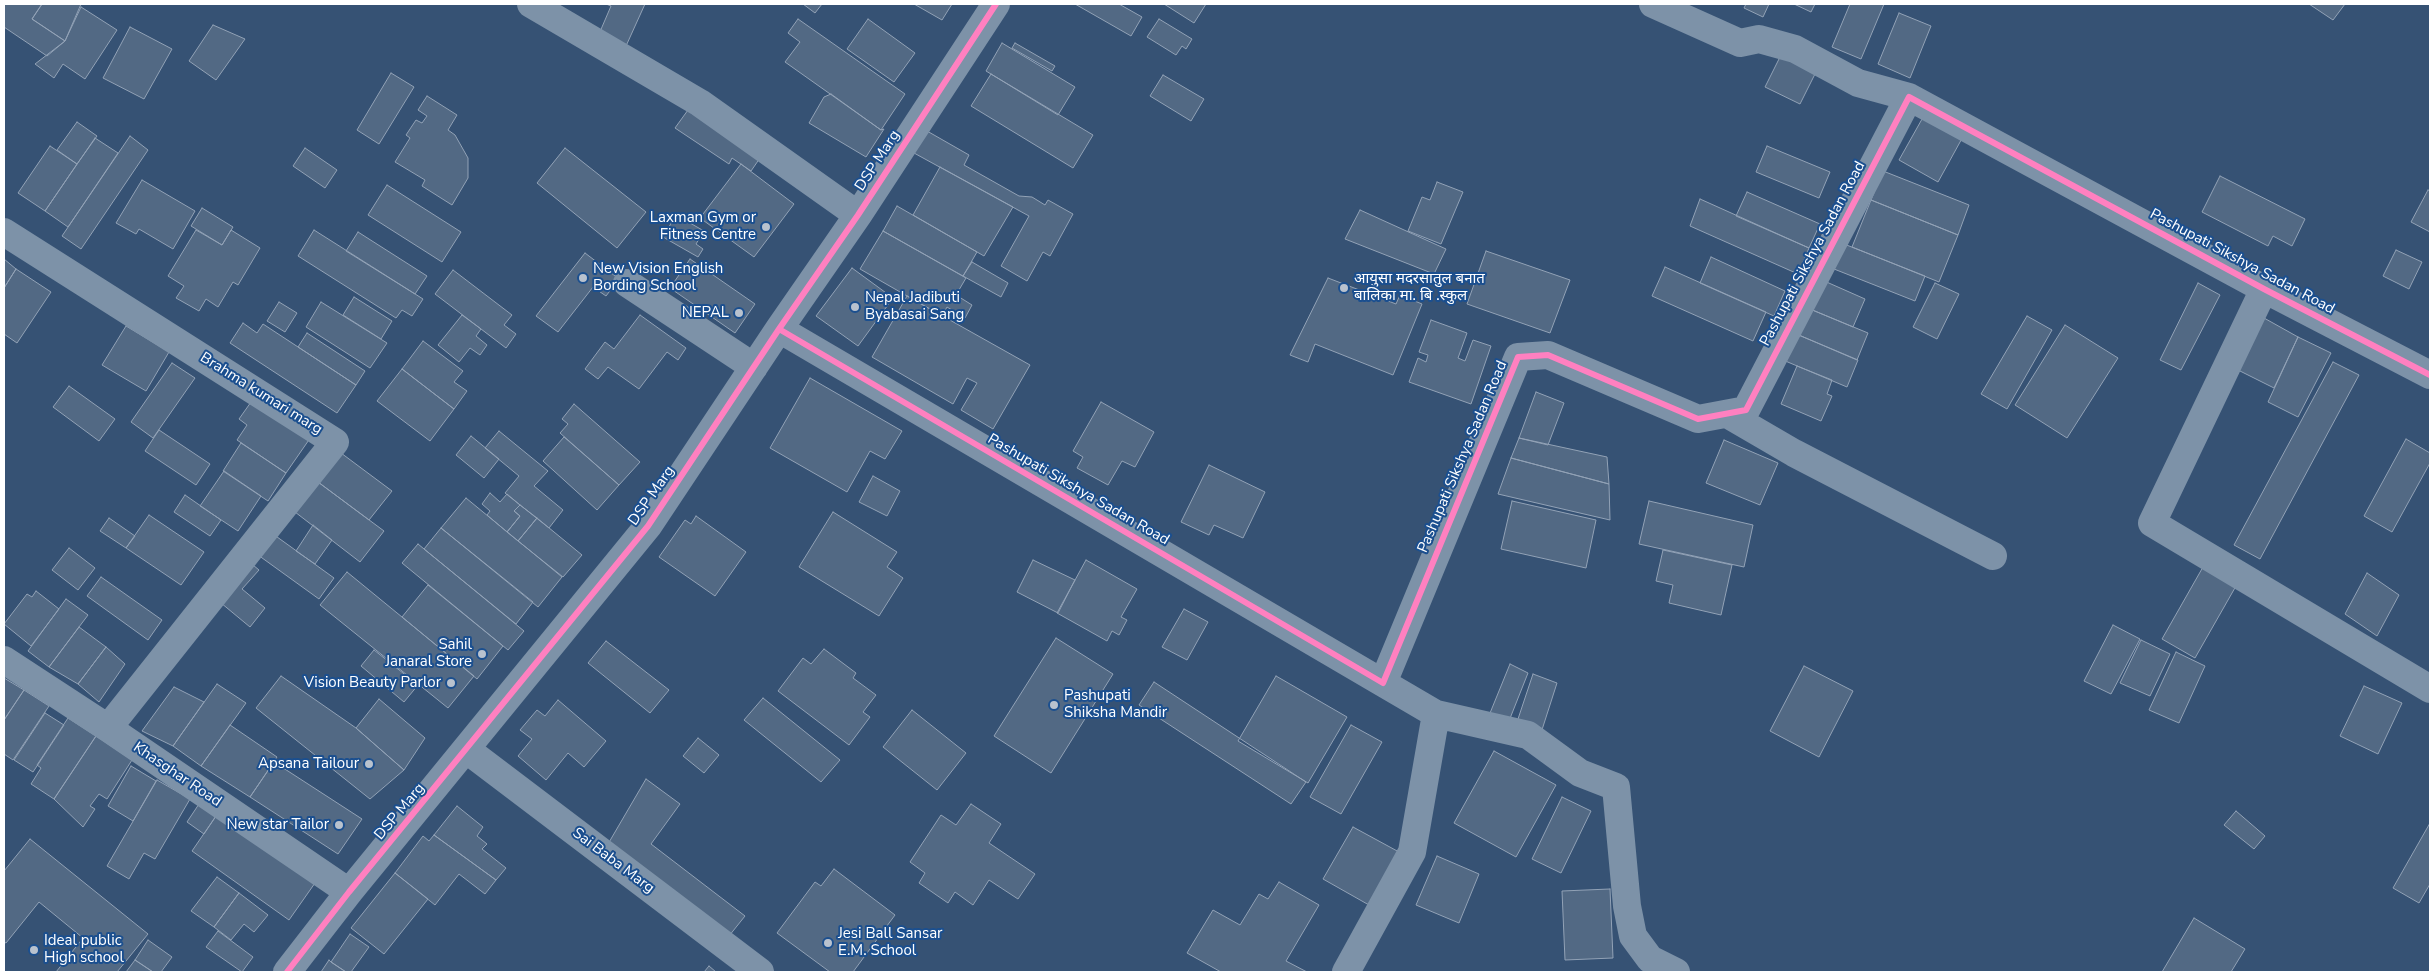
<!DOCTYPE html>
<meta charset="utf-8">
<style>
body{margin:0}
#map{position:relative;width:2434px;height:976px;overflow:hidden;background:#365274;font-family:"Nunito Sans",sans-serif}
canvas{display:block}
.frame{position:absolute;inset:0;border:5px solid #fff;pointer-events:none}
</style>
<div id="map">
<canvas width="2434" height="976"></canvas>
<div class="frame"></div>
</div>
<script>
const c = document.querySelector('canvas').getContext('2d');
c.lineJoin = 'round';
function paint(path, color) { c.fillStyle = color; c.fill(path, 'evenodd'); }
const toPath = rows => new Path2D(rows.map(r => 'M' + r).join(''));
function trace(path, color, width, dash) { c.strokeStyle = color; c.lineWidth = width; c.lineCap = dash ? 'butt' : 'round'; c.setLineDash(dash || []); c.stroke(path); }
function drawText(font, color, halo, rows, align = 'center') {
  c.font = font + ' "Nunito Sans","Noto Sans Devanagari",sans-serif'; c.lineWidth = 4; c.setLineDash([]); c.textBaseline = 'middle'; c.strokeStyle = halo; c.fillStyle = color; for (const [text, x, y, turn = 0] of rows) {
    c.save(); c.translate(x, y); c.rotate((+turn || 0) * Math.PI / 180); c.textAlign = isNaN(turn) ? turn : align; if (halo) c.strokeText(text, 0, 0); c.fillText(text, 0, 0); c.restore();
  }
}
const building = toPath([
 [4,4,42,4,32,19,65,41,47,56,4,27,4,4],
 [42,4,81,4,65,41,32,19,42,4],
 [606,4,645,4,626,46,599,34,611,6,606,4],
 [803,4,822,4,815,13,803,4],
 [914,4,952,4,942,20,914,4],
 [1075,4,1119,4,1142,17,1131,36,1075,4],
 [1164,4,1206,4,1194,23,1164,4],
 [1746,4,1769,4,1763,17,1744,8,1746,4],
 [1794,4,1815,4,1811,12,1794,4],
 [1850,4,1884,4,1861,59,1832,47,1850,4],
 [2309,4,2345,4,2333,20,2309,4],
 [81,7,117,30,85,79,63,64,54,78,35,64,65,41,81,7],
 [1899,13,1931,26,1910,78,1878,64,1899,13],
 [798,19,905,94,881,130,785,62,800,42,788,33,798,19],
 [868,19,915,53,894,82,847,49,868,19],
 [1159,19,1192,39,1186,49,1182,46,1176,55,1147,37,1159,19],
 [213,25,245,39,216,80,189,61,213,25],
 [130,27,172,49,144,99,103,78,130,27],
 [1002,43,1075,87,1058,115,986,71,1002,43],
 [1015,43,1055,66,1052,71,1012,48,1015,43],
 [1783,51,1818,68,1800,104,1765,87,1783,51],
 [391,73,414,87,379,144,357,130,391,73],
 [991,74,1093,135,1073,168,971,106,991,74],
 [1163,75,1204,99,1191,121,1150,96,1163,75],
 [831,94,881,130,884,129,866,157,809,123,824,97,831,94],
 [427,96,457,115,448,130,455,135,468,158,468,178,452,205,422,186,425,180,395,162,410,138,406,135,416,120,422,123,427,116,418,110,427,96],
 [688,110,760,158,751,171,732,158,729,164,675,128,688,110],
 [1926,112,1965,133,1938,182,1899,160,1926,112],
 [77,122,97,136,77,164,57,150,77,122],
 [927,131,969,155,964,165,1019,196,1032,197,1045,205,1048,200,1073,214,1050,256,1043,252,1027,281,1001,266,1029,216,914,153,927,131],
 [130,136,148,150,81,249,62,236,130,136],
 [95,138,118,153,68,227,45,211,95,138],
 [50,146,77,164,45,211,18,193,50,146],
 [1767,146,1830,172,1819,198,1756,172,1767,146],
 [305,148,337,170,325,188,293,166,305,148],
 [565,148,646,212,617,248,537,183,565,148],
 [741,164,794,204,754,257,700,218,741,164],
 [940,167,1013,207,984,256,913,215,940,167],
 [1883,171,1969,205,1958,235,1871,200,1883,171],
 [2220,176,2305,219,2292,246,2273,236,2268,246,2202,212,2220,176],
 [142,180,195,211,173,249,139,229,136,234,116,223,142,180],
 [1437,182,1463,192,1441,244,1408,231,1422,197,1430,200,1437,182],
 [387,185,461,232,442,262,368,215,387,185],
 [2428,190,2430,191,2430,232,2411,222,2428,190],
 [1747,192,1820,224,1809,248,1736,216,1747,192],
 [1700,199,1809,248,1798,274,1690,226,1700,199],
 [1871,200,1958,235,1939,282,1852,247,1871,200],
 [897,206,977,252,963,276,883,231,897,206],
 [202,208,233,227,222,245,191,226,202,208],
 [1360,210,1446,249,1434,274,1345,239,1360,210],
 [676,215,704,231,696,244,703,249,698,257,663,237,676,215],
 [196,230,222,245,231,230,260,248,238,285,233,282,218,307,206,299,199,311,176,298,184,286,168,276,196,230],
 [314,230,423,299,412,316,402,310,396,318,298,256,314,230],
 [883,231,966,278,956,295,972,305,965,318,947,307,942,316,860,269,883,231],
 [358,232,427,276,415,294,346,251,358,232],
 [1844,244,1925,276,1915,301,1834,269,1844,244],
 [2396,250,2422,262,2409,289,2383,276,2396,250],
 [1486,251,1570,280,1550,333,1467,304,1486,251],
 [585,253,619,279,606,296,593,287,558,332,536,316,585,253],
 [1711,257,1785,291,1774,316,1700,283,1711,257],
 [4,259,16,269,4,288,4,259],
 [690,259,755,304,735,333,670,288,690,259],
 [972,262,1008,283,1001,297,963,276,972,262],
 [1665,267,1766,312,1753,341,1652,296,1665,267],
 [852,268,893,298,858,346,816,316,852,268],
 [16,269,51,292,17,343,4,334,4,288,16,269],
 [453,270,512,315,504,325,516,334,506,348,435,294,453,270],
 [1328,278,1396,304,1400,295,1422,304,1393,375,1315,344,1308,362,1290,355,1328,278],
 [1822,280,1865,299,1853,327,1810,309,1822,280],
 [1935,283,1959,294,1937,339,1913,327,1935,283],
 [2198,283,2220,295,2181,370,2160,360,2198,283],
 [907,296,1030,365,993,429,961,410,977,383,967,378,953,404,872,357,907,296],
 [354,297,392,321,381,339,343,315,354,297],
 [279,302,297,313,285,332,267,321,279,302],
 [321,302,387,343,370,368,306,327,321,302],
 [1805,307,1868,333,1857,360,1794,333,1805,307],
 [462,315,481,329,476,336,487,345,480,355,470,348,459,362,438,345,462,315],
 [640,315,686,348,678,360,667,352,639,389,608,367,598,379,585,369,605,342,614,349,640,315],
 [2027,316,2052,330,2007,409,1981,394,2027,316],
 [2264,318,2298,337,2274,388,2238,370,2264,318],
 [1431,320,1467,333,1458,358,1465,361,1473,340,1491,346,1471,404,1409,382,1418,358,1426,362,1428,355,1419,352,1431,320],
 [243,323,257,333,263,324,356,385,337,413,230,343,243,323],
 [2065,325,2118,358,2067,438,2015,405,2065,325],
 [126,326,169,352,146,391,102,365,126,326],
 [307,333,365,371,356,385,298,347,307,333],
 [1794,333,1858,360,1847,387,1783,360,1794,333],
 [2298,337,2331,353,2298,417,2268,402,2298,337],
 [423,341,463,371,454,382,467,391,454,409,402,369,423,341],
 [2333,362,2359,375,2260,559,2234,545,2333,362],
 [172,363,195,378,153,438,131,422,172,363],
 [1797,366,1832,380,1827,394,1832,396,1821,421,1781,404,1797,366],
 [402,369,454,409,430,441,377,401,402,369],
 [810,378,902,431,885,459,870,451,847,492,770,448,810,378],
 [69,386,115,419,99,441,53,407,69,386],
 [1536,392,1564,403,1548,445,1519,438,1536,392],
 [256,395,313,434,286,473,237,440,247,425,239,419,256,395],
 [1101,402,1154,432,1135,467,1122,461,1108,485,1077,468,1083,457,1073,451,1101,402],
 [574,404,640,462,619,485,560,433,568,424,562,419,574,404],
 [159,430,210,464,196,485,145,451,159,430],
 [499,431,548,471,534,486,563,510,549,528,505,493,519,476,485,448,499,431],
 [471,436,499,459,484,478,456,455,471,436],
 [564,437,619,485,597,510,543,461,564,437],
 [1519,438,1607,457,1609,484,1511,458,1519,438],
 [2406,439,2430,453,2430,463,2392,532,2364,516,2406,439],
 [1724,440,1778,463,1760,505,1706,483,1724,440],
 [241,443,286,473,268,501,223,471,241,443],
 [341,453,392,491,369,520,318,482,341,453],
 [1511,458,1609,484,1610,520,1498,494,1511,458],
 [1209,465,1265,492,1243,538,1214,525,1209,535,1181,522,1209,465],
 [224,471,261,496,238,531,200,506,224,471],
 [873,476,900,491,887,516,859,502,873,476],
 [318,482,384,531,360,562,295,512,318,482],
 [490,493,500,502,507,494,520,505,514,511,520,516,507,532,487,515,490,511,482,504,490,493],
 [185,495,221,520,210,536,174,512,185,495],
 [466,498,562,577,538,607,441,528,466,498],
 [1512,501,1596,520,1586,568,1501,549,1512,501],
 [1649,501,1753,525,1744,567,1639,544,1649,501],
 [520,505,537,518,518,541,507,532,520,516,514,511,520,505],
 [833,512,897,552,887,567,903,578,879,616,799,567,833,512],
 [149,515,204,552,181,585,126,548,149,515],
 [696,516,746,552,715,596,659,557,685,520,691,524,696,516],
 [109,518,135,536,126,548,100,531,109,518],
 [537,518,582,555,563,577,518,541,537,518],
 [313,525,332,540,315,564,296,551,313,525],
 [441,528,533,602,516,624,424,549,441,528],
 [273,534,334,578,319,599,258,555,273,534],
 [418,544,524,631,508,650,402,563,418,544],
 [69,548,95,568,78,590,52,570,69,548],
 [1663,550,1732,565,1721,615,1669,603,1673,585,1656,581,1663,550],
 [247,560,259,570,242,589,265,608,250,627,215,598,247,560],
 [1033,560,1075,580,1058,613,1017,592,1033,560],
 [1086,560,1137,589,1121,617,1127,620,1119,635,1112,631,1107,641,1057,613,1086,560],
 [2203,567,2236,586,2195,658,2162,639,2203,567],
 [347,572,474,676,448,708,320,605,347,572],
 [2367,573,2399,595,2377,636,2345,614,2367,573],
 [101,577,162,620,148,640,87,596,101,577],
 [428,585,503,646,477,679,402,617,428,585],
 [36,591,59,609,31,646,4,624,27,594,32,597,36,591],
 [66,599,88,615,49,667,28,651,66,599],
 [1184,609,1208,622,1187,660,1162,647,1184,609],
 [2113,625,2140,639,2111,694,2084,681,2113,625],
 [79,627,106,647,78,684,49,667,79,627],
 [1056,638,1113,674,1051,773,994,736,1056,638],
 [2141,640,2170,654,2150,696,2120,683,2141,640],
 [606,641,669,690,650,713,588,663,606,641],
 [106,647,125,664,99,702,78,684,106,647],
 [824,649,856,673,853,678,876,695,863,712,870,717,849,745,778,691,803,658,811,664,824,649],
 [374,650,418,685,404,702,361,666,374,650],
 [2176,652,2205,666,2179,723,2149,710,2176,652],
 [1510,664,1528,673,1507,726,1488,718,1510,664],
 [1804,666,1853,691,1819,757,1770,731,1804,666],
 [1533,674,1557,683,1540,736,1516,725,1533,674],
 [281,676,356,728,404,770,370,799,256,708,281,676],
 [1276,676,1347,717,1308,783,1238,741,1276,676],
 [4,678,24,690,4,720,4,678],
 [1154,682,1306,782,1291,804,1139,705,1154,682],
 [217,684,246,703,201,766,173,746,217,684],
 [2364,686,2402,703,2378,754,2340,736,2364,686],
 [174,687,204,702,173,746,142,731,174,687],
 [24,690,49,706,13,760,4,754,4,720,24,690],
 [763,698,840,760,821,782,744,720,763,698],
 [379,699,425,738,404,770,356,728,379,699],
 [558,700,606,741,584,767,568,753,546,780,518,756,532,739,520,730,537,710,545,716,558,700],
 [912,710,966,753,937,790,883,747,912,710],
 [45,713,64,725,33,772,14,760,45,713],
 [68,718,96,736,54,799,31,784,41,768,37,765,68,718],
 [230,725,277,757,250,797,201,766,230,725],
 [1351,725,1382,742,1341,814,1310,797,1351,725],
 [96,736,132,760,107,799,99,794,90,806,95,809,83,827,54,799,96,736],
 [698,738,719,755,704,773,683,756,698,738],
 [1494,751,1556,785,1516,857,1454,823,1494,751],
 [274,762,362,819,338,854,250,797,274,762],
 [131,766,156,781,133,821,108,806,131,766],
 [646,779,680,804,651,844,745,916,729,936,608,844,646,779],
 [157,780,190,799,155,859,144,853,129,879,107,866,157,780],
 [1562,797,1591,811,1561,873,1532,859,1562,797],
 [199,804,216,816,204,834,187,822,199,804],
 [971,804,1001,824,989,843,1035,874,1018,899,989,880,973,905,955,892,948,903,919,883,925,873,910,862,941,815,956,825,971,804],
 [457,806,483,827,477,836,487,844,482,849,506,868,496,880,434,835,457,806],
 [2236,811,2265,836,2254,849,2224,825,2236,811],
 [216,816,315,883,289,920,192,851,216,816],
 [2430,823,2430,884,2419,903,2393,888,2430,823],
 [1353,827,1399,852,1369,905,1323,879,1353,827],
 [434,835,496,880,485,894,459,874,435,905,395,873,423,836,429,841,434,835],
 [30,839,148,934,117,972,56,972,83,938,39,902,6,943,4,942,4,871,30,839],
 [1437,856,1479,874,1459,923,1416,905,1437,856],
 [834,869,895,915,853,972,830,972,777,933,815,882,821,886,834,869],
 [395,873,428,899,384,954,351,928,395,873],
 [217,877,239,893,214,927,191,911,217,877],
 [1279,882,1319,905,1286,961,1307,972,1221,972,1187,953,1213,910,1240,925,1259,894,1268,899,1279,882],
 [1610,889,1613,958,1565,960,1562,891,1610,889],
 [239,893,268,915,254,932,244,924,231,940,214,927,239,893],
 [2194,918,2245,949,2231,972,2162,972,2194,918],
 [218,931,253,957,242,972,206,947,218,931],
 [350,934,369,947,351,972,346,972,331,962,350,934],
 [148,940,172,957,161,972,153,972,135,960,148,940],
 [135,960,153,972,126,972,135,960],
 [329,960,331,962,346,972,321,972,329,960],
 [709,966,716,972,704,972,709,966]
]);
const minor = toPath([
 [531,4,700,103,858,215],
 [1653,4,1740,43,1759,39,1795,49,1858,83,1909,97],
 [4,232,335,442,108,728],
 [627,283,754,367],
 [2264,289,2152,523,2430,689],
 [779,329,1383,683,1518,357,1548,355,1698,419,1746,410,1909,97,2264,289,2430,375],
 [1727,414,1794,453,1993,556],
 [4,660,108,728,349,892],
 [1436,714,1528,735,1580,773,1616,787,1627,906,1633,936,1650,959,1676,972],
 [467,750,760,972],
 [287,972,349,892,648,526,779,329,858,215,996,4],
 [1346,972,1412,852,1436,714,1383,683]
]);
const cycleway = toPath([
 [779,329,1383,683,1518,357,1548,355,1698,419,1746,410,1909,97,2264,289,2430,375],
 [287,972,349,892,648,526,779,329,858,215,996,4]
]);
const markers = [
 [766,227,5,"#b9c2ce"],
 [583,278,5,"#b9c2ce"],
 [1344,288,5,"#b9c2ce"],
 [855,307,5,"#b9c2ce"],
 [739,313,5,"#b9c2ce"],
 [482,654,5,"#b9c2ce"],
 [451,683,5,"#b9c2ce"],
 [1054,705,5,"#b9c2ce"],
 [369,764,5,"#b9c2ce"],
 [339,825,5,"#b9c2ce"],
 [828,943,5,"#b9c2ce"],
 [34,950,5,"#b9c2ce"]
];
const streetNames = [
 ["DSP Marg",878,161,-57],
 ["Pashupati Sikshya Sadan Road",1813,254,-62],
 ["Pashupati Sikshya Sadan Road",2242,262,28],
 ["Brahma kumari marg",261,394,32],
 ["Pashupati Sikshya Sadan Road",1463,457,-67],
 ["Pashupati Sikshya Sadan Road",1078,490,30],
 ["DSP Marg",652,496,-55],
 ["Khasghar Road",177,775,34],
 ["DSP Marg",400,812,-50],
 ["Sai Baba Marg",613,861,37]
];
const poiNames = [
 ["Laxman Gym or",756,218],
 ["Fitness Centre",756,235],
 ["New Vision English",593,269,"left"],
 ["Bording School",593,286,"left"],
 ["आयुसा मदरसातुल बनात",1354,279,"left"],
 ["बालिका मा. बि .स्कुल",1354,296,"left"],
 ["Nepal Jadibuti",865,298,"left"],
 ["Byabasai Sang",865,315,"left"],
 ["NEPAL",729,313],
 ["Sahil",472,645],
 ["Janaral Store",472,662],
 ["Vision Beauty Parlor",441,683],
 ["Pashupati",1064,696,"left"],
 ["Shiksha Mandir",1064,713,"left"],
 ["Apsana Tailour",359,764],
 ["New star Tailor",329,825],
 ["Jesi Ball Sansar",838,934,"left"],
 ["E.M. School",838,951,"left"],
 ["Ideal public",44,941,"left"],
 ["High school",44,958,"left"]
];
paint(building, '#526984');
trace(building, '#92a2b6', 1);
trace(minor, '#7d92a8', 28);
trace(cycleway, '#ff80c0', 6);
for (const [x, y, r, color] of markers) { const dot = new Path2D(); dot.arc(x, y, r, 0, 2 * Math.PI); c.fillStyle = color; c.fill(dot); trace(dot, '#1b4f8f', 2); }
drawText('15px', '#fff', '#1b4f8f', streetNames);
drawText('15px', '#fff', '#1b4f8f', poiNames, 'right');
</script>
